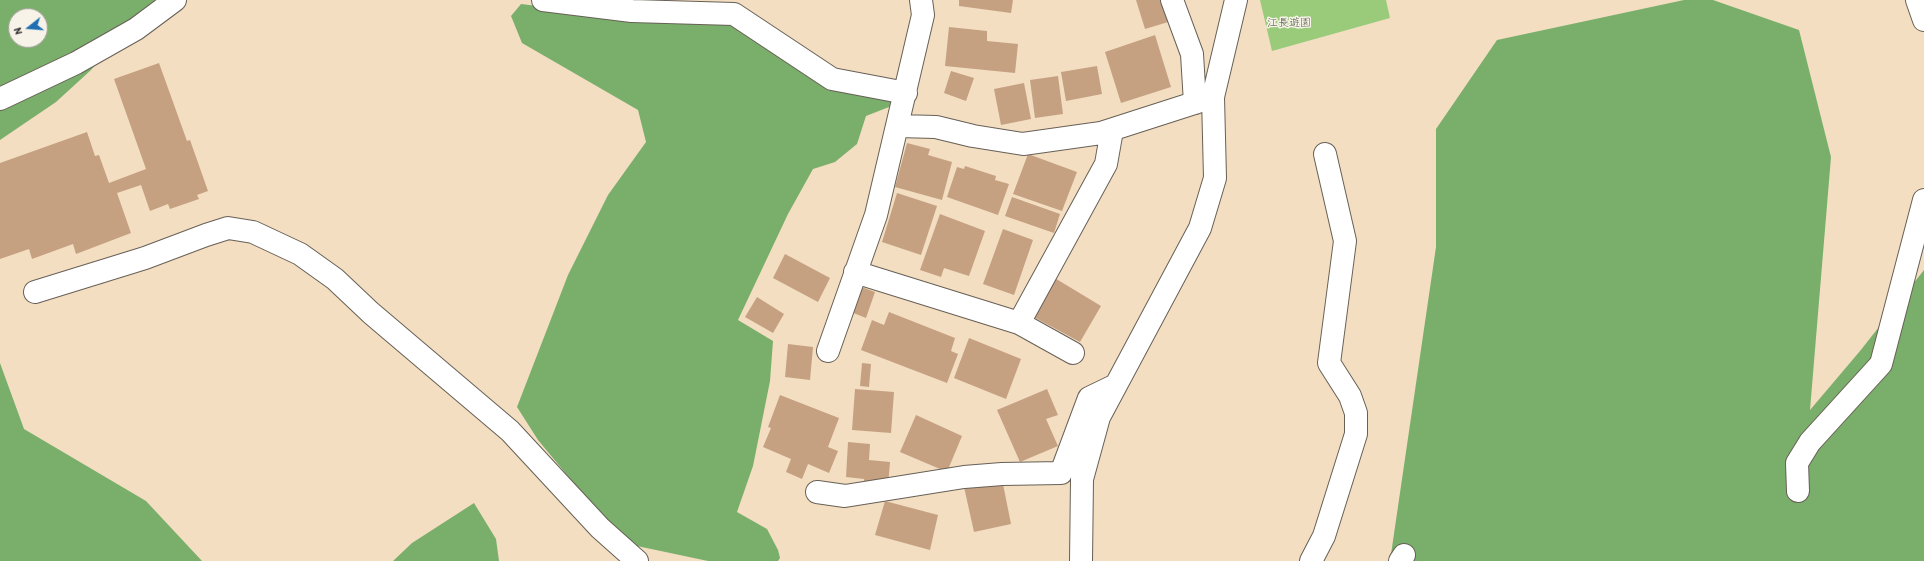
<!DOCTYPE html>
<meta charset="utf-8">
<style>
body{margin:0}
#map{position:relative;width:1924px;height:561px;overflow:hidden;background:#f3dec2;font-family:"Patrick Hand",sans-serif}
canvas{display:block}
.north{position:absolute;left:8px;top:8px;width:40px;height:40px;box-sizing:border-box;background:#f7f3e8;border:1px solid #9f9d96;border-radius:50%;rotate:253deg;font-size:11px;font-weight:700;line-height:16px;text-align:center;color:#1c1c1c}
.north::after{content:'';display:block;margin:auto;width:14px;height:18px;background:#1f6fb2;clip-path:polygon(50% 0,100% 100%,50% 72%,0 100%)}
</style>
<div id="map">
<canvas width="1924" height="561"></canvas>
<div class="north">N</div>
</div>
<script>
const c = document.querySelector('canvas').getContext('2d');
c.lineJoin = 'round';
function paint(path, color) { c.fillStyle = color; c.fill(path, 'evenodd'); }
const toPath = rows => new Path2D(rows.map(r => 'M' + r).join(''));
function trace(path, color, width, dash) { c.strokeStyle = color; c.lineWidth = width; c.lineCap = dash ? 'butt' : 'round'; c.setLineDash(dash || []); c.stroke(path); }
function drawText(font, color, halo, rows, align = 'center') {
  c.font = font + ' "Patrick Hand","Klee One",sans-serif'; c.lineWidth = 3; c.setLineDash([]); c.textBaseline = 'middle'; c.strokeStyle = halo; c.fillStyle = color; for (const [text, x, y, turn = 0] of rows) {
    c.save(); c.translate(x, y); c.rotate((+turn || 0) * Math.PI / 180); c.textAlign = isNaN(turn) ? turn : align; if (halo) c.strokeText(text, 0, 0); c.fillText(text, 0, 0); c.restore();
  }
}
const green = toPath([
 [1260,0,1386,0,1390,18,1272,51]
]);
const forest = toPath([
 [0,0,162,0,133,23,91,70,56,102,0,140],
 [16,16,40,16,40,40,16,40],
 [1684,0,1713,0,1799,30,1831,157,1810,410,1860,351,1924,270,1924,561,1390,561,1436,247,1436,129,1497,40],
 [521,4,630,17,730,20,894,97,889,107,866,116,857,144,835,162,813,169,788,214,738,320,773,341,770,381,753,466,737,512,767,529,778,550,780,558,778,561,708,561,637,546,596,510,538,440,517,407,568,275,608,195,646,142,638,110,522,43,511,16],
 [0,363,24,429,146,501,202,561,0,561],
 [474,503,496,539,499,561,393,561,412,543]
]);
const building = toPath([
 [959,0,1013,0,1011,13,959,6],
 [1136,0,1169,0,1175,20,1145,29],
 [949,27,987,31,987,41,1018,44,1015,73,945,66],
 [1155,35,1171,87,1121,103,1105,52],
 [159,63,187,141,190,140,208,191,197,195,199,199,170,209,168,204,150,211,141,185,117,193,131,233,76,254,73,244,32,259,29,249,0,259,0,163,87,132,95,156,99,155,109,183,146,169,114,79],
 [1097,66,1102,94,1066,101,1061,72],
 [951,71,974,78,966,101,944,93],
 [1058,76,1063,114,1035,118,1030,80],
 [1024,83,1031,119,1001,125,994,89],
 [907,143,930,149,928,155,952,162,942,200,895,187],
 [1028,154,1077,172,1062,211,1013,194],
 [965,166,996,176,995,180,1009,184,998,215,947,197,957,167,964,169],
 [897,193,937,206,921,255,882,242],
 [1012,197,1060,214,1054,233,1005,216],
 [940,214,985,231,969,276,944,268,941,277,920,270],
 [1003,229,1033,240,1014,295,983,284],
 [785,254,830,278,818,302,773,278],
 [1053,277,1101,306,1080,342,1030,315],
 [856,285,875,292,866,318,846,310],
 [757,297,784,314,773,333,745,317],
 [889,312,955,338,951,351,958,354,947,383,861,350,872,320,884,325],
 [969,338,1021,359,1006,399,954,378],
 [788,344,813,347,810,380,785,377],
 [862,363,871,364,869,387,860,386],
 [855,389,894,392,891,433,852,430],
 [1047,389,1058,415,1046,419,1058,446,1020,462,997,410],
 [780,395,839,418,828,447,838,451,829,473,808,464,802,479,786,472,791,459,763,447,771,428,768,427],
 [916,415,962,436,947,472,900,452],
 [848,442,870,444,869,460,890,462,888,486,864,484,864,479,846,477],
 [1002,479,1011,524,974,532,964,487],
 [885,501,938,515,930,550,875,535]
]);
const minor = toPath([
 [543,0,632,11,734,14,832,79,906,93],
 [1172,0,1192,54,1195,103],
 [1917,0,1924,20],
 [0,99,76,63,136,29,175,0],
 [897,126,936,127,973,136,1023,144,1101,133,1213,97],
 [855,272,1019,323,1073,353],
 [35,292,145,258,206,235,228,228,253,232,300,254,335,279,371,313,510,431,600,528,637,561],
 [1019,323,1106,164,1112,130],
 [828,351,876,215,923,15,921,0],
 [1798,491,1797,463,1810,442,1881,364,1924,200],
 [817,492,845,496,964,477,1002,474,1061,473,1089,398,1116,385],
 [1081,561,1082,479,1099,417,1200,228,1215,178,1213,97,1236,0],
 [1311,561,1324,536,1356,434,1356,413,1350,396,1329,363,1345,241,1325,154],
 [1400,561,1404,555]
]);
const parkNames = [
 ["江長遊園",1289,23]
];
paint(green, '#99cb7b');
paint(forest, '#7aaf6b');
paint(building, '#c5a181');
trace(minor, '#676056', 24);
trace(minor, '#fff', 22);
drawText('11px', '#48593d', '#f7f3e8', parkNames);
</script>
